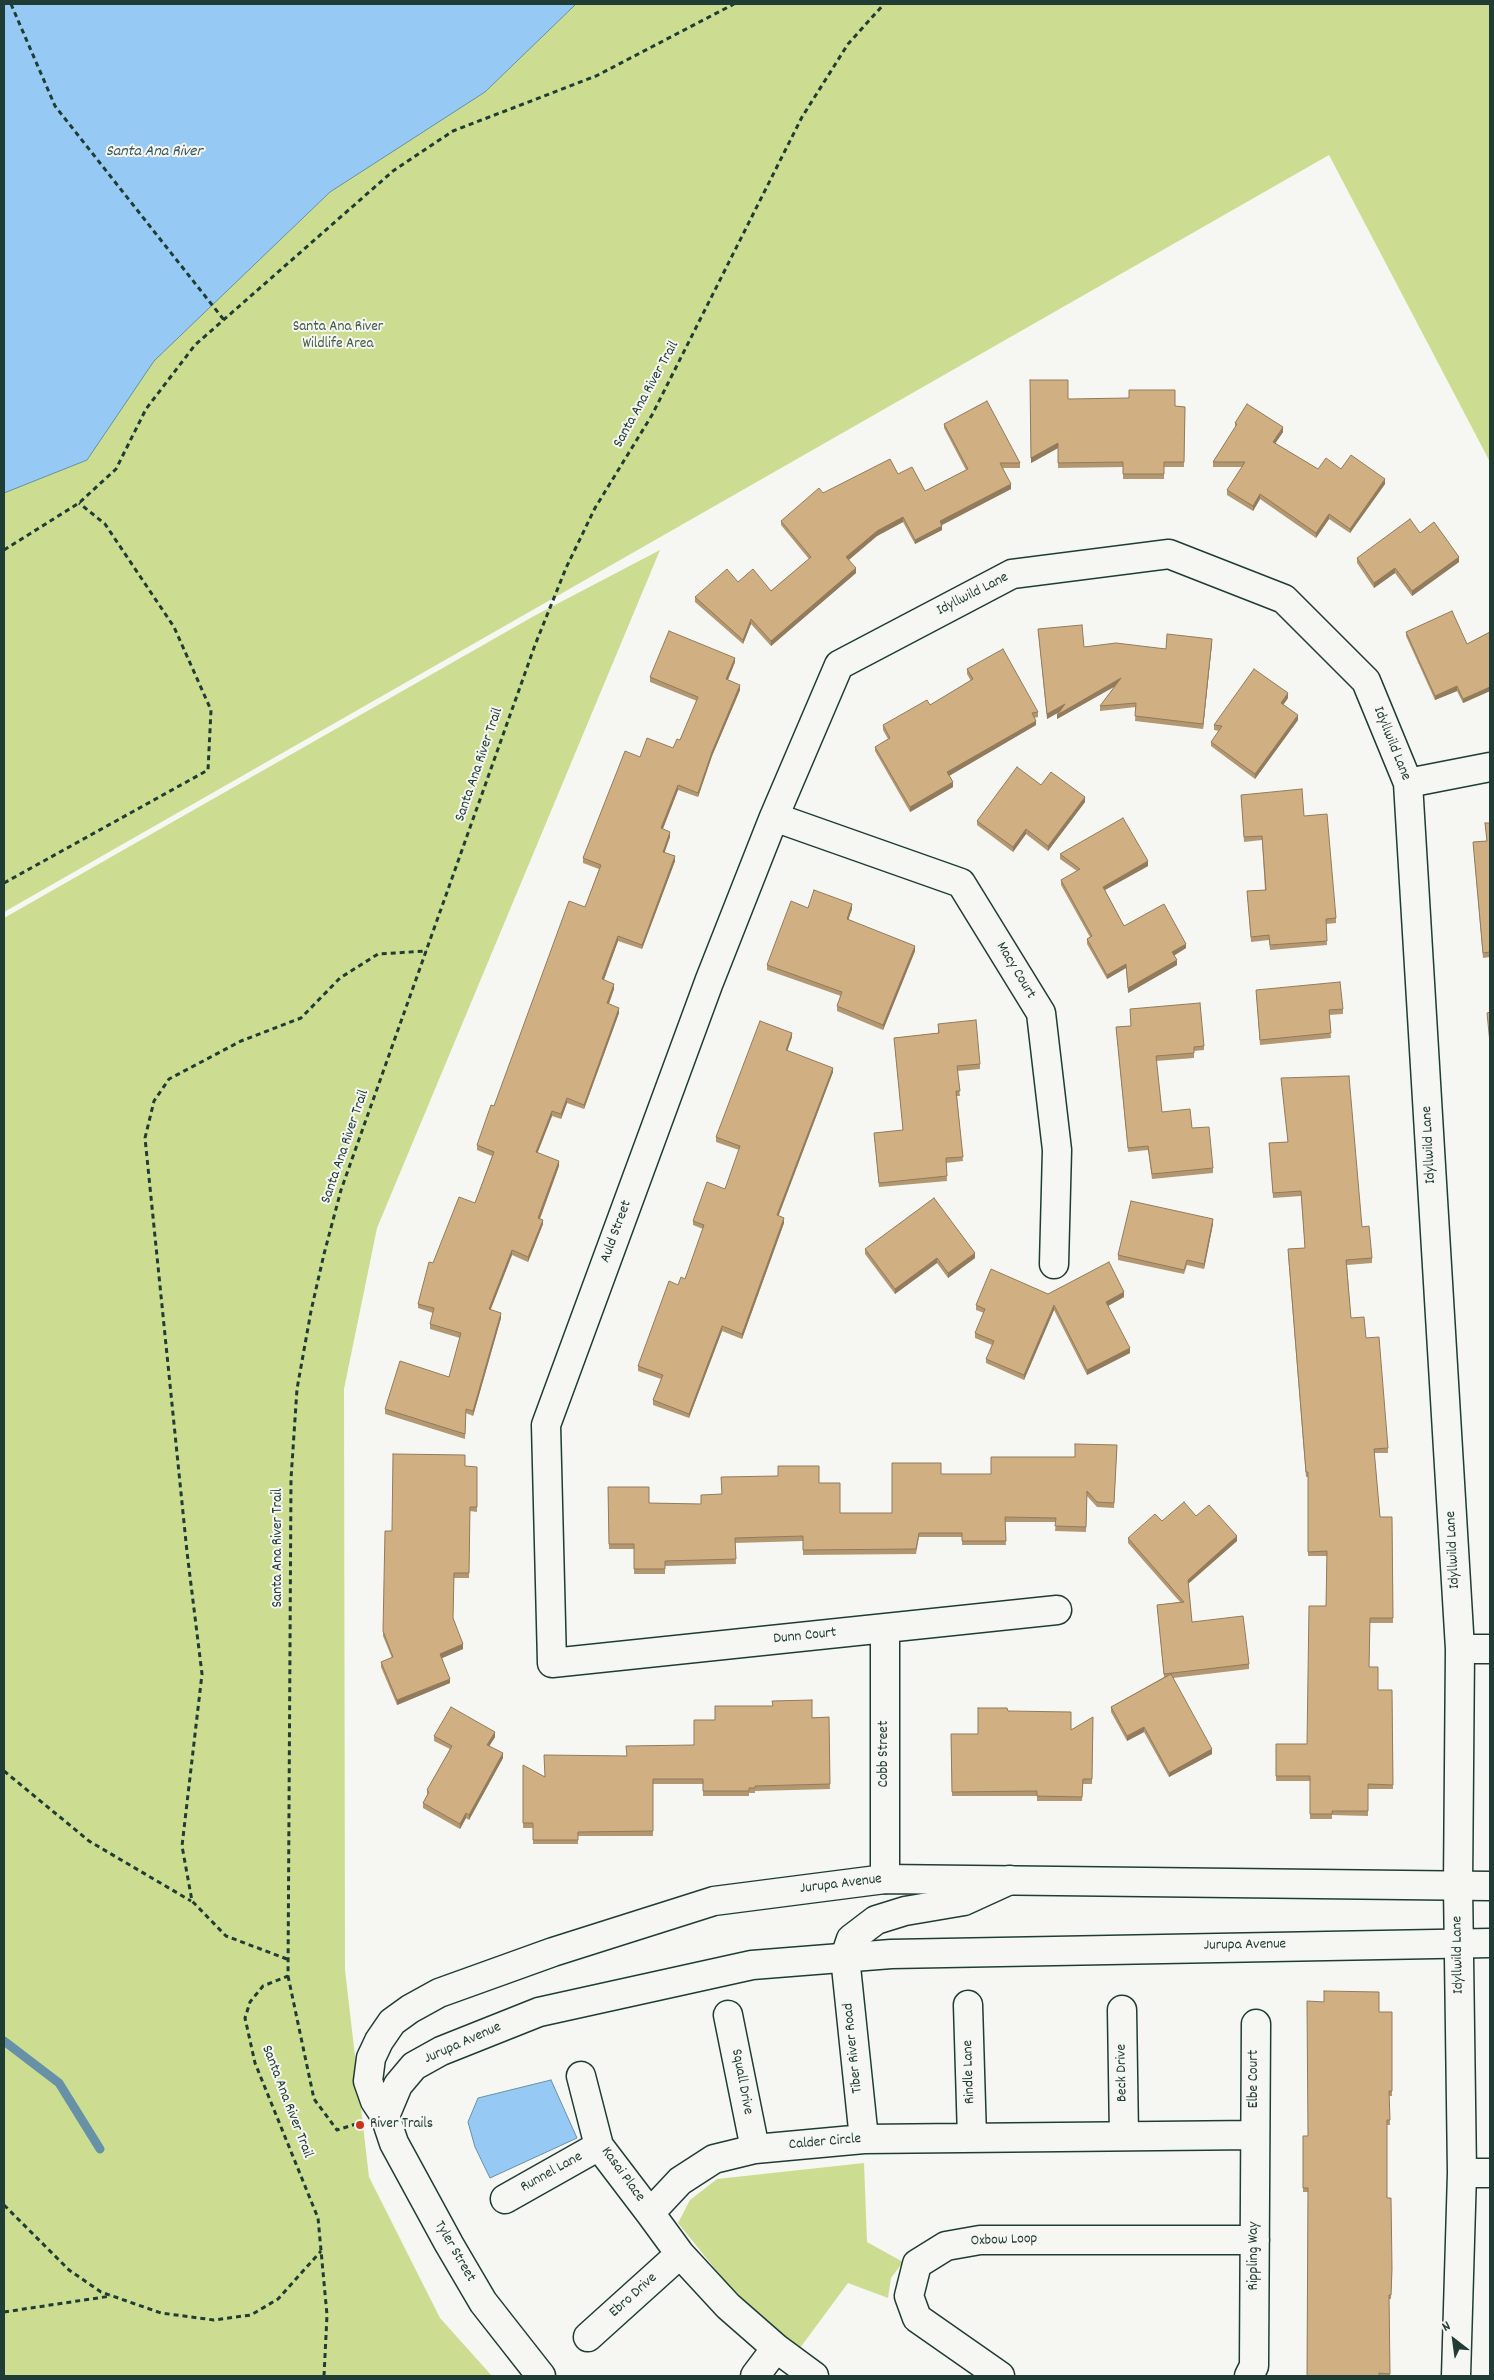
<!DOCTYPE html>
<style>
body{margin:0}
#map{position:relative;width:1494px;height:2380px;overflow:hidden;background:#f6f6f2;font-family:Dekko,sans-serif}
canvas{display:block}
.frame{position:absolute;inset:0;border:5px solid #1f3d34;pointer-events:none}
.north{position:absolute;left:1429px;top:2315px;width:50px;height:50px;-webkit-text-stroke:4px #f6f6f2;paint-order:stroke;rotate:330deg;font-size:14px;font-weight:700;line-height:20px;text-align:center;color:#1f3d34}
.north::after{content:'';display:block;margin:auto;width:18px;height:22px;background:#1f3d34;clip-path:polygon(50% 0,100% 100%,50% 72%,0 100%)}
</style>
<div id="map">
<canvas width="1494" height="2380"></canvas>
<div class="frame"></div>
<div class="north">N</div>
</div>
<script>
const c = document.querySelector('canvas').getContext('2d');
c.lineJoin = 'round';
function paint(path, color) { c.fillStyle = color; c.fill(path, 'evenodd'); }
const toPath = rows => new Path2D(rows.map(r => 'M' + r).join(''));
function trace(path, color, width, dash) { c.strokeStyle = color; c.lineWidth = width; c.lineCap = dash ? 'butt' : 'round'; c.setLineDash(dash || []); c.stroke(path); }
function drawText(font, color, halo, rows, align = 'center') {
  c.font = font + ' Dekko,sans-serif'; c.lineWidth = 4; c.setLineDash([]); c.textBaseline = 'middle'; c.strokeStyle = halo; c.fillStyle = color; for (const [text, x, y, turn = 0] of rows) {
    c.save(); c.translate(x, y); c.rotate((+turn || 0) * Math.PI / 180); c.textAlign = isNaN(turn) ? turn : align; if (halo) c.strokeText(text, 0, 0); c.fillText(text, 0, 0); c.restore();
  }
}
const green = toPath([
 [4,4,1490,4,1490,462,1329,155,4,912],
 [660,550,377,1228,344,1389,345,1970,369,2177,440,2318,492,2376,4,2376,4,918,534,616],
 [864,2163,867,2242,903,2262,891,2278,888,2298,848,2283,797,2352,724,2280,678,2223,690,2200,717,2179]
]);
const water = toPath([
 [4,4,576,4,485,92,330,192,154,361,87,460,4,493,4,4],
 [551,2080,577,2138,490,2178,475,2147,468,2122,478,2098,551,2080]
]);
const stream = toPath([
 [4,2041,59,2083,100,2149]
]);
const path = toPath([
 [11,4,55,106,224,320],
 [4,550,79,503,116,469,146,409,195,345,393,171,453,131,596,76,734,4],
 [4,883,208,770,211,710,174,627,105,524,79,503],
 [4,1771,89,1841,191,1901],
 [287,1959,226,1936,192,1901,182,1846,202,1674,187,1552,145,1138,154,1101,169,1079,241,1041,301,1018,340,978,378,954,427,951],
 [288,1976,314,2099,337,2130,356,2124],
 [4,2205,69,2270,101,2292,161,2313,214,2320,251,2315,278,2299,321,2251],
 [4,2312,111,2296],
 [324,2376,327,2315,318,2218,255,2063,245,2018,250,2002,263,1986,288,1976,291,1479,297,1389,311,1311,324,1254,341,1190,535,645,566,568,595,508,652,415,802,117,848,44,884,4]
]);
const minor = toPath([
 [1408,783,1490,767],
 [774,817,961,883,1041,1013,1057,1150,1054,1264],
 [1057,1610,552,1663,546,1425,709,982,774,817,839,665,1012,574,1169,554,1284,599,1366,681,1408,783,1460,1649,1458,1886,1462,2173,1456,2376],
 [885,1629,885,1879],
 [1460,1649,1490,1649],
 [845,1957,864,2139],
 [968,2005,972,2138],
 [1122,2010,1124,2136],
 [728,2015,755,2149],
 [581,2076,599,2146,650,2213],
 [1462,2173,1490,2173],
 [505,2199,599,2146],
 [588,2337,680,2254],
 [755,2376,776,2348],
 [814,2376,776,2348,728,2306,680,2254,650,2213,680,2181,714,2159,755,2149,864,2139,1255,2135],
 [1000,2376,917,2318,909,2296,917,2264,946,2246,980,2240,1255,2240],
 [1249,2376,1254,2366,1256,2024]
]);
const tertiary = toPath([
 [845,1957,851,1939,876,1920,905,1911,964,1901,1010,1880]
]);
const secondary = toPath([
 [385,2116,398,2085,414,2066,441,2051,539,2012,752,1965,891,1954,1490,1943],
 [541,2376,483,2302,449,2244,394,2143,385,2116,375,2101,368,2081,371,2058,379,2041,392,2022,410,2009,439,1993,553,1952,714,1901,885,1879,1490,1886]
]);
const wall = toPath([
 [1030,380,1068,399,1185,407,1184,467,1164,467,1164,479,1123,479,1123,467,1058,468,1058,448,1031,463],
 [1235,423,1283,432,1275,443,1318,469,1341,469,1385,484,1350,533,1329,519,1316,538,1260,499,1253,511,1227,495,1227,490,1242,467,1213,467,1213,462,1235,428],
 [944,424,1020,463,1020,468,1002,468,1011,489,942,525,942,530,915,544,903,522,877,536,849,560,856,573,771,646,751,624,743,644,695,602,695,597,738,582,771,591,809,559,781,525,781,521,898,474,925,491,966,470,944,428],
 [1420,533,1459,562,1412,596,1395,573,1374,588,1357,563,1357,558],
 [1038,629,1084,647,1166,649,1212,643,1203,729,1135,721,1136,707,1100,711,1100,706,1115,686,1057,719,1058,712,1047,719],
 [1406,632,1467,644,1490,632,1490,691,1463,703,1457,691,1435,700,1406,636],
 [735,662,728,680,740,690,712,756,698,797,678,790,663,829,670,837,664,853,675,861,642,949,618,941,604,980,614,989,609,1004,619,1013,584,1109,567,1103,561,1119,552,1116,537,1152,559,1166,540,1219,543,1224,528,1262,512,1255,490,1310,501,1318,473,1416,466,1413,465,1439,385,1414,385,1409,449,1377,460,1338,430,1329,430,1324,433,1313,418,1308,418,1304,433,1263,475,1203,492,1156,477,1150,477,1145,585,907,599,869,583,863,583,858,640,757,673,748,680,740,697,701,650,682,650,677],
 [967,669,1038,712,1038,717,1034,718,1036,725,949,776,953,787,910,812,875,751,875,747,888,739,883,730,883,725,930,705,971,681,967,674],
 [1288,698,1283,705,1298,720,1255,779,1211,746,1211,742,1219,731,1214,730,1214,725],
 [1041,785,1085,802,1048,851,1026,834,1013,852,977,825,977,821],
 [1241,795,1304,816,1336,918,1336,923,1326,924,1327,945,1270,950,1269,940,1251,942,1247,891,1265,890,1262,840,1244,842],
 [1485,823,1490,823,1490,957,1483,958,1473,842,1487,841],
 [1060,854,1148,866,1105,890,1124,926,1186,948,1174,955,1177,965,1128,993,1126,968,1107,979,1087,944,1087,939,1090,937,1061,885,1061,880,1077,871,1060,859],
 [808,908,852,909,848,919,915,951,883,1030,837,1011,837,1006,841,996,767,970,767,965],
 [1256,990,1343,1009,1343,1014,1329,1015,1331,1038,1260,1045],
 [1130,1009,1204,1046,1204,1050,1194,1051,1194,1058,1156,1061,1162,1112,1192,1128,1213,1168,1213,1173,1152,1179,1148,1150,1128,1152,1116,1027,1131,1026],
 [938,1024,980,1064,980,1069,957,1071,960,1096,957,1096,963,1161,946,1163,947,1181,879,1187,874,1133,903,1130,894,1038,938,1033],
 [792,1037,787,1051,833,1072,778,1216,784,1223,742,1339,722,1331,689,1418,653,1405,653,1400,661,1379,638,1371,638,1366,678,1285,685,1279,703,1229,693,1225,693,1221,725,1189,739,1150,716,1142,716,1137],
 [1281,1078,1362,1227,1372,1258,1372,1263,1347,1265,1351,1318,1366,1338,1388,1448,1388,1453,1374,1453,1380,1517,1392,1517,1393,1623,1370,1623,1369,1667,1378,1690,1392,1690,1393,1789,1368,1789,1368,1816,1332,1815,1332,1819,1310,1819,1310,1781,1276,1781,1276,1744,1307,1744,1326,1606,1327,1556,1308,1556,1308,1477,1306,1477,1288,1254,1288,1249,1305,1248,1301,1196,1273,1198,1269,1143,1288,1142],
 [1213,1224,1204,1269,1187,1265,1184,1274,1118,1260,1118,1255],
 [865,1249,975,1258,948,1278,937,1263,895,1294,865,1254],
 [1048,1294,1124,1297,1108,1306,1130,1353,1087,1375,1054,1310,1024,1380,986,1363,986,1359,992,1345,975,1338,975,1333,984,1313,976,1310,976,1305],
 [1117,1445,1114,1508,1097,1507,1087,1496,1086,1532,1055,1531,1056,1522,1005,1522,1006,1545,962,1545,962,1537,919,1537,916,1554,803,1555,803,1541,735,1543,736,1564,665,1566,665,1574,634,1574,634,1549,609,1549,608,1487,649,1503,701,1504,722,1494,819,1483,840,1513,892,1513,941,1474,991,1474,1075,1457],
 [465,1466,477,1471,477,1512,470,1511,469,1578,454,1578,453,1618,463,1649,442,1658,450,1683,397,1705,381,1667,381,1662,392,1658,383,1636,383,1631,392,1531],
 [1196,1516,1237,1541,1188,1584,1192,1622,1249,1664,1249,1669,1173,1678,1212,1754,1169,1777,1144,1732,1127,1741,1111,1712,1111,1707,1164,1677,1157,1605,1180,1602,1128,1543,1128,1538,1162,1521],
 [1008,1711,1071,1730,1093,1717,1092,1784,1083,1784,1082,1801,1037,1801,1037,1796,952,1796,951,1734,978,1734],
 [829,1717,830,1789,755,1791,755,1793,749,1793,749,1796,703,1796,703,1784,653,1784,653,1836,578,1836,578,1844,533,1844,533,1828,523,1828,523,1765,545,1777,627,1756,694,1745,715,1720],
 [434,1736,495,1737,489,1746,503,1758,469,1820,466,1818,460,1829,423,1808,423,1803,427,1795,427,1790,450,1749,434,1741],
 [1379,2012,1392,2012,1392,2096,1389,2096,1390,2125,1387,2125,1387,2198,1392,2269,1391,2299,1389,2299,1390,2376,1307,2376,1308,2192,1303,2192,1303,2136,1308,2136]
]);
const shadedWall = toPath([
 [1283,427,1283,432,1273,447,1273,442],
 [1058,443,1058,448,1031,463,1031,458],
 [1385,479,1385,484,1350,533,1350,529],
 [1011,484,1011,489,940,526,940,521],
 [1260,494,1260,499,1253,511,1253,506],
 [1329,514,1329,519,1316,538,1316,533],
 [903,517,903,522,877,536,846,562,846,557,877,531],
 [942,526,942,530,915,544,915,540],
 [1459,557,1459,562,1412,596,1412,591],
 [856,568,856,573,771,646,771,641],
 [1395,568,1395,573,1374,588,1374,583],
 [751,619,751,624,743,644,743,640],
 [1212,639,1212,643,1203,729,1203,724],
 [735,658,735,662,726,684,726,679],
 [1121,678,1121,683,1057,719,1057,715],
 [740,685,740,690,712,756,698,797,698,793,712,752],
 [1457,686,1457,691,1435,700,1435,696],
 [1490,687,1490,691,1463,703,1463,699],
 [1288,693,1288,698,1281,708,1281,703],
 [1065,704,1065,709,1047,719,1047,714],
 [1298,715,1298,720,1255,779,1255,774],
 [1036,721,1036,725,947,777,947,772],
 [953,782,953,787,910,812,910,807],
 [678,785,678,790,661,833,661,828],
 [1085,797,1085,802,1048,851,1048,846],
 [1026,829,1026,834,1013,852,1013,847],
 [670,832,670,837,663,857,663,852],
 [675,856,675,861,642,949,642,945],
 [1148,861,1148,866,1103,891,1103,887],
 [852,904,852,909,847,924,847,919],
 [618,936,618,941,602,984,602,979],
 [1186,944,1186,948,1172,957,1172,952],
 [915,946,915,951,883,1030,883,1025],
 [1177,960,1177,965,1128,993,1128,988],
 [1126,964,1126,968,1107,979,1107,975],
 [614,984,614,989,607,1008,607,1003],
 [619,1008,619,1013,584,1109,584,1105],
 [792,1033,792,1037,786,1055,786,1050],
 [833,1068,833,1072,777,1220,777,1215],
 [567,1098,567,1103,561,1119,561,1114],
 [552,1111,552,1116,536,1157,536,1152],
 [559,1161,559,1166,538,1223,538,1218],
 [784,1218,784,1223,742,1339,742,1334],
 [1213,1219,1213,1224,1204,1269,1204,1264],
 [543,1220,543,1224,528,1262,528,1257],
 [512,1250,512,1255,489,1314,489,1309],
 [975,1253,975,1258,948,1278,948,1273],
 [937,1258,937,1263,895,1294,895,1289],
 [1124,1292,1124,1297,1106,1307,1106,1302],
 [1054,1305,1054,1310,1024,1380,1024,1375],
 [501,1313,501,1318,473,1416,473,1411],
 [722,1326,722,1331,689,1418,689,1414],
 [1130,1348,1130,1353,1087,1375,1087,1370],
 [1237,1536,1237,1541,1188,1584,1188,1580],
 [463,1644,463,1649,440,1659,440,1654],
 [450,1679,450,1683,397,1705,397,1700],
 [1144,1727,1144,1732,1127,1741,1127,1736],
 [495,1732,495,1737,487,1750,487,1745],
 [1212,1749,1212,1754,1169,1777,1169,1773],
 [503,1753,503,1758,469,1820,469,1815],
 [466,1813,466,1818,460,1829,460,1824]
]);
const building = toPath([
 [1030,380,1068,380,1068,399,1129,398,1129,390,1175,390,1175,406,1185,407,1184,462,1164,462,1164,474,1123,474,1123,462,1058,463,1058,443,1031,458,1030,380],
 [987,401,1020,463,1000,463,1011,484,940,521,942,526,915,540,903,517,877,531,846,557,856,568,771,641,751,619,743,640,695,597,727,569,738,582,753,569,771,591,811,557,781,521,819,488,823,493,890,459,898,474,912,467,925,491,968,469,944,424,987,401],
 [1247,404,1283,427,1273,442,1318,469,1326,458,1341,469,1351,455,1385,479,1350,529,1329,514,1316,533,1260,494,1253,506,1227,490,1245,462,1213,462,1237,424,1235,423,1247,404],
 [1410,519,1420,533,1434,522,1459,557,1412,591,1395,568,1374,583,1357,558,1410,519],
 [1452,611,1467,644,1490,632,1490,687,1463,699,1457,686,1435,696,1406,632,1452,611],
 [1082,625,1084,647,1116,643,1166,649,1167,634,1212,639,1203,724,1135,716,1136,703,1100,706,1121,678,1057,715,1065,704,1047,714,1038,629,1082,625],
 [669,631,735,658,726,679,740,685,712,752,698,793,678,785,661,828,670,832,663,852,675,856,642,945,618,936,602,979,614,984,607,1003,619,1008,584,1105,567,1098,561,1114,552,1111,536,1152,559,1161,538,1218,543,1220,528,1257,512,1250,489,1309,501,1313,473,1411,466,1409,465,1434,385,1409,400,1361,449,1377,461,1333,430,1324,434,1308,418,1304,429,1262,433,1263,459,1197,475,1203,494,1152,477,1145,491,1105,494,1106,569,901,585,907,601,865,583,858,625,751,640,757,647,738,673,748,677,739,680,740,698,697,650,677,669,631],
 [1003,649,1038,712,1032,713,1036,721,947,772,953,782,910,807,875,747,890,738,883,725,927,700,930,705,973,679,967,669,1003,649],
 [1254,669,1288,693,1281,703,1298,715,1255,774,1211,742,1222,726,1214,725,1254,669],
 [1017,767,1041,785,1051,772,1085,797,1048,846,1026,829,1013,847,977,821,1017,767],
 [1302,789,1304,816,1327,814,1336,918,1326,919,1327,941,1270,945,1269,935,1251,937,1247,891,1266,890,1262,836,1244,837,1241,795,1302,789],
 [1123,818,1148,861,1103,887,1124,926,1164,904,1186,944,1172,952,1177,960,1128,988,1126,964,1107,975,1087,939,1092,936,1061,880,1080,869,1060,854,1123,818],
 [1485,823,1490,823,1490,952,1483,953,1473,842,1487,841,1485,823],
 [814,890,852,904,847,919,915,946,883,1025,837,1006,842,992,767,965,791,901,808,908,814,890],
 [1340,982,1343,1009,1329,1010,1331,1033,1260,1040,1256,990,1340,982],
 [1200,1003,1204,1046,1194,1047,1194,1053,1156,1056,1162,1112,1190,1109,1192,1128,1209,1127,1213,1168,1152,1174,1148,1146,1128,1148,1116,1027,1131,1026,1130,1009,1200,1003],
 [1490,1012,1490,1043,1487,1013,1490,1012],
 [976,1020,980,1064,957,1066,960,1091,956,1091,963,1157,946,1158,947,1176,879,1183,874,1133,903,1130,894,1038,939,1033,938,1024,976,1020],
 [760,1021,792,1033,786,1050,833,1068,777,1215,784,1218,742,1334,722,1326,689,1414,653,1400,663,1375,638,1366,669,1281,678,1285,681,1277,685,1279,704,1225,693,1221,707,1182,725,1189,740,1146,716,1137,760,1021],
 [1349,1076,1362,1227,1369,1226,1372,1258,1346,1260,1351,1318,1364,1317,1366,1338,1379,1337,1388,1448,1374,1449,1380,1517,1392,1517,1393,1618,1370,1618,1369,1667,1378,1667,1378,1690,1392,1690,1393,1785,1368,1784,1368,1811,1332,1811,1332,1814,1310,1814,1310,1776,1276,1776,1276,1744,1307,1744,1309,1606,1326,1606,1327,1551,1308,1552,1308,1472,1306,1472,1288,1249,1305,1248,1301,1191,1273,1193,1269,1143,1288,1142,1281,1078,1349,1076],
 [934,1198,975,1253,948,1273,937,1258,895,1289,865,1249,934,1198],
 [1131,1201,1213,1219,1204,1264,1187,1260,1184,1270,1118,1255,1131,1201],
 [1109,1262,1124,1292,1106,1302,1130,1348,1087,1370,1054,1305,1024,1375,986,1359,994,1341,975,1333,985,1309,976,1305,991,1269,1048,1294,1109,1262],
 [1075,1444,1117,1445,1114,1503,1097,1502,1087,1491,1086,1527,1055,1526,1056,1518,1005,1517,1006,1541,962,1541,962,1533,919,1533,916,1549,803,1550,803,1536,735,1538,736,1559,665,1561,665,1569,634,1569,634,1544,609,1544,608,1487,649,1487,649,1503,701,1504,701,1495,722,1494,721,1477,778,1476,778,1466,819,1466,819,1483,840,1483,840,1513,892,1513,892,1463,941,1463,941,1474,991,1474,991,1457,1075,1457,1075,1444],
 [393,1454,465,1455,465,1466,477,1467,477,1507,470,1507,469,1573,454,1573,453,1618,463,1644,440,1654,450,1679,397,1700,381,1662,393,1657,383,1631,385,1531,392,1531,393,1454],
 [1184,1502,1196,1516,1209,1505,1237,1536,1188,1580,1192,1622,1243,1616,1249,1664,1164,1674,1157,1605,1184,1602,1128,1538,1155,1514,1162,1521,1184,1502],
 [1171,1674,1212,1749,1169,1773,1144,1727,1127,1736,1111,1707,1171,1674],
 [812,1700,812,1718,829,1717,830,1784,755,1786,755,1788,749,1788,749,1791,703,1791,703,1779,653,1779,653,1831,578,1832,578,1840,533,1840,533,1823,523,1823,523,1765,545,1777,544,1755,627,1756,626,1746,694,1745,694,1720,715,1720,715,1706,773,1706,772,1701,812,1700],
 [451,1707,495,1732,487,1745,503,1753,469,1815,466,1813,460,1824,423,1803,429,1792,427,1790,452,1746,434,1736,451,1707],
 [978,1708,1007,1708,1008,1711,1071,1712,1071,1730,1093,1717,1092,1779,1083,1779,1082,1797,1037,1796,1037,1791,952,1792,951,1734,978,1734,978,1708],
 [1324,1991,1379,1992,1379,2012,1392,2012,1392,2091,1389,2091,1390,2120,1387,2120,1387,2198,1391,2198,1392,2269,1391,2295,1389,2295,1390,2374,1379,2373,1379,2376,1307,2376,1308,2188,1303,2188,1303,2136,1308,2136,1307,2001,1324,2002,1324,1991]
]);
const markers = [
 [360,2125,5,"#c8321e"]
];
const parkNames = [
 ["Santa Ana River",338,328],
 ["Wildlife Area",338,345]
];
const streetNames = [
 ["Santa Ana River Trail",647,395,-61],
 ["Idyllwild Lane",973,595,-27],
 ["Idyllwild Lane",1391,744,68],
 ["Santa Ana River Trail",480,765,-71],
 ["Macy Court",1015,971,59],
 ["Idyllwild Lane",1430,1145,-93],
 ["Santa Ana River Trail",346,1147,-71],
 ["Auld Street",617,1232,-70],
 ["Santa Ana River Trail",279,1548,-90],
 ["Idyllwild Lane",1454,1550,-93],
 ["Dunn Court",805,1637,-6],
 ["Cobb Street",885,1754,-90],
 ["Jurupa Avenue",841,1885,-7],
 ["Jurupa Avenue",1245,1946,-1],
 ["Idyllwild Lane",1459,1955,-91],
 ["Jurupa Avenue",463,2044,-24],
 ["Tiber River Road",854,2048,-96],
 ["Rindle Lane",970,2072,-92],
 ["Beck Drive",1123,2073,-91],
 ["Elbe Court",1255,2079,-90],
 ["Squall Drive",741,2082,79],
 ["Santa Ana River Trail",286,2102,69],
 ["Calder Circle",825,2143,-5],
 ["Runnel Lane",552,2173,-29],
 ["Kasai Place",622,2175,54],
 ["Oxbow Loop",1004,2241,-2],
 ["Tyler Street",454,2252,60],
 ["Rippling Way",1255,2256,-90],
 ["Ebro Drive",634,2296,-42]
];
const poiNames = [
 ["River Trails",370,2125]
];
const waterNames = [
 ["Santa Ana River",154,153]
];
paint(green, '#ccdd91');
paint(water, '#96c9f3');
trace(water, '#6691a7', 1);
trace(stream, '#6691a7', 9);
trace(minor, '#1f3d34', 31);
trace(tertiary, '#1f3d34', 31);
trace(secondary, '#1f3d34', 31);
trace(path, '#1f3d34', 3, [5, 4]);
trace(minor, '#f6f6f2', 28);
trace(tertiary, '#f6f6f2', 28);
trace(secondary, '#f6f6f2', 28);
paint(wall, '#b39771');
paint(shadedWall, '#927b5c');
paint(building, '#d0b083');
trace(building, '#927b5c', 1);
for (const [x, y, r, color] of markers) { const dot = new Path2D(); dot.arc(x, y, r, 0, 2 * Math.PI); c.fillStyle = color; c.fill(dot); trace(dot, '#f6f6f2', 2); }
drawText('15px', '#425d47', '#f6f6f2', parkNames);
drawText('15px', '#1f3d34', '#f6f6f2', streetNames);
drawText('15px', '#1f3d34', '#f6f6f2', poiNames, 'left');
drawText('italic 16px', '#37595a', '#f6f6f2', waterNames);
</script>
